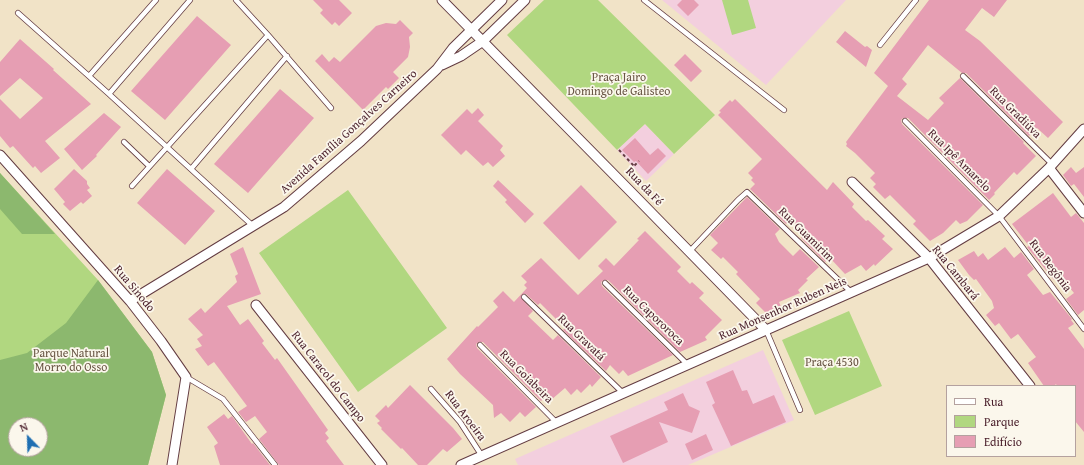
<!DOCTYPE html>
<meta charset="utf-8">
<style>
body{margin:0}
#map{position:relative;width:1084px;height:465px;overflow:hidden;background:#f1e3c7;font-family:"Gentium Book Plus",serif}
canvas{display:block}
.legend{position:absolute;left:946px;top:385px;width:130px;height:72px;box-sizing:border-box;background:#fbf7ec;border:1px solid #b4a19f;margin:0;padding:5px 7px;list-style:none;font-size:12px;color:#4a1f2b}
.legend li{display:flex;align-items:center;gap:8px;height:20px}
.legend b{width:20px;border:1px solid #b4a19f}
.north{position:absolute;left:8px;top:417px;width:40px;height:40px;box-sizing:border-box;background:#fbf7ec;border:1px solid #b4a19f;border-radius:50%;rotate:337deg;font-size:11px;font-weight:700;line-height:16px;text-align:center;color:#4a1f2b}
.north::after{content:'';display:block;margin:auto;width:14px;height:18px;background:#1f6fb2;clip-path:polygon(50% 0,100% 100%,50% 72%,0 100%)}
</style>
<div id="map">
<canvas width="1084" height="465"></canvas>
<ul class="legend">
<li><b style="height:5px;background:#fff"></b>Rua</li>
<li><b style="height:11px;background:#b1d780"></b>Parque</li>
<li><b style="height:11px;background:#e69eb3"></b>Edifício</li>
</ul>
<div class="north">N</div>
</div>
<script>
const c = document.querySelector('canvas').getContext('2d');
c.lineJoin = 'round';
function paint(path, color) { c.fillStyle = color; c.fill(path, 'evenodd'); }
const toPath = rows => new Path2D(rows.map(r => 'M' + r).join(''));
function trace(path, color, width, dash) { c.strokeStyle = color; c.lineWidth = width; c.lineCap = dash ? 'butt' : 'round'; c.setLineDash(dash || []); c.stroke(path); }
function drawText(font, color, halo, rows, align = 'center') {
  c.font = font + ' "Gentium Book Plus",serif'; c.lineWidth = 3.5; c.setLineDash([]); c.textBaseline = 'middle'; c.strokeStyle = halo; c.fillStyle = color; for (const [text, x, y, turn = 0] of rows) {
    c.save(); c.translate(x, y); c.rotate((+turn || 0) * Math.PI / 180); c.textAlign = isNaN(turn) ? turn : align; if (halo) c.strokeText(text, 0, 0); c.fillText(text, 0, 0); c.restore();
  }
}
const built = toPath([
 [662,0,846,0,766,85],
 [645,124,674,154,646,181,617,150],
 [763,350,794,420,688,465,518,465,515,459]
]);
const green = toPath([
 [544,0,598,0,715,115,674,154,645,124,617,150,507,35],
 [722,0,748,0,756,28,732,35],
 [0,173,98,280,152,352,166,395,148,465,0,465],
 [16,425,40,425,40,449,16,449],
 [348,190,447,328,358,392,259,253],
 [849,311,882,386,815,415,782,340]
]);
const forest = toPath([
 [0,173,55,234,22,234,0,209],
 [98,280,152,352,166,395,148,465,0,465,0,360,27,353,66,323],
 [16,425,40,425,40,449,16,449]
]);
const building = toPath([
 [313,0,339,0,352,13,339,26,335,22,332,25,320,13,323,10],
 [682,0,694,0,699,5,688,16,677,5],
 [929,0,1007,0,994,17,982,8,965,30,980,41,1063,122,1048,138,1037,128,1029,136,966,73,962,73,928,45,902,79,907,84,897,96,928,120,944,103,939,98,960,78,1024,142,1023,143,1036,156,1017,175,1014,172,994,193,995,194,989,200,908,118,903,118,901,120,902,124,983,205,967,221,960,224,956,220,943,233,930,241,913,224,916,221,890,195,885,199,873,187,876,184,870,178,875,173,855,153,846,146,847,144,846,142,888,86,874,73],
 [197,16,231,45,165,120,131,91],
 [400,20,413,33,409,37,410,47,408,57,393,72,399,78,388,89,386,87,363,110,315,61,322,54,329,62,334,57,340,62,376,26,386,23,396,24],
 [845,31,865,47,867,46,872,50,866,67,836,42],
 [20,39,54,69,53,70,91,104,45,141,60,158,41,173,35,166,33,168,13,146,10,148,0,136,0,99,20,119,43,98,20,78,0,96,0,62],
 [685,54,702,71,691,82,674,65],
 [280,89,314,118,248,193,214,164],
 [735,99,827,190,833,182,854,204,852,207,866,221,868,220,885,236,882,239,893,249,875,266,874,264,866,271,861,265,845,274,830,258,825,262,802,239,801,237,805,233,791,220,786,224,750,189,755,184,751,180,753,178,748,173,762,159,718,115,721,112,719,111,730,100,732,102],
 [478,108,484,115,478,121,503,146,500,150,505,156,493,167,488,162,483,166,466,150,461,155,441,135,467,109,472,114],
 [104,113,121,127,96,155,97,156,82,170,64,149],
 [635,138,650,155,658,148,666,156,648,174,636,161,634,162,622,150],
 [1071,167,1076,173,1084,167,1084,197,1074,184,1071,186,1063,175],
 [74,169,87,181,87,184,90,188,87,190,92,196,83,204,81,202,70,211,63,204,65,202,54,189],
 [167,169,215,211,185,245,137,203],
 [498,180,534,214,525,223,505,202,507,200,493,186],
 [581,185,617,222,579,260,543,223],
 [1053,193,1071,217,1076,213,1084,223,1084,310,1078,315,1066,299,1074,293,1060,276,1054,280,1027,247,1029,246,1012,224],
 [747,197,780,229,775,234,779,242,793,256,800,249,819,267,806,279,808,280,798,290,800,293,779,302,781,307,766,313,756,303,760,299,736,274,738,272,723,257,721,259,711,250,718,243,710,235],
 [645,231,681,267,677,271,690,284,692,282,704,293,699,298,722,320,705,337,707,340,680,352,608,280,604,280,601,282,602,286,673,355,628,376,623,370,619,374,610,365,606,371,563,330,565,328,540,303,538,305,526,294,523,294,521,296,521,298,533,311,528,316,553,340,558,335,601,377,592,387,590,384,581,393,577,389,571,395,565,388,551,400,547,396,541,401,483,342,479,342,476,344,477,348,536,407,525,417,520,412,510,422,501,413,494,418,493,405,460,374,447,359,477,326,478,327,498,307,493,301,503,291,514,302,527,288,524,285,527,282,521,276,541,258,578,295,603,271,598,266,606,258,614,266,639,240,637,239],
 [243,247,261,294,227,306,240,325,248,319,264,341,262,343,275,360,277,358,328,430,325,433,329,438,326,441,344,465,279,465,259,439,267,432,255,416,246,422,238,412,247,406,214,362,208,366,195,349,202,346,197,339,203,335,188,319,201,308,205,313,237,282,235,276,238,274,230,254],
 [1005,247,1014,258,1021,252,1034,269,1027,275,1043,295,1050,292,1072,319,1071,320,1074,324,1068,328,1084,349,1084,432,1075,421,1075,386,1057,386,1056,384,1054,386,1044,386,1028,363,1036,357,1018,334,1011,339,999,323,995,326,986,315,994,308,992,301,976,279,974,280,969,275,958,260,974,251,978,257,983,253,988,260],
 [733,370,742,391,747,390,753,404,774,395,786,422,731,446,712,405,715,403,706,382],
 [410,385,453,428,462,439,447,452,443,449,427,465,418,465,402,448,401,449,381,429,382,428,377,423,380,421,375,416,386,405,388,408],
 [683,393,689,406,700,411,692,433,659,422,668,442,623,463,610,436,668,410,664,402],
 [224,414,228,419,232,416,252,444,253,443,270,465,220,465,214,446,218,443,207,427],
 [706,434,713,450,692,460,685,444]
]);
const path = toPath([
 [619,150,634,166],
 [626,174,639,161]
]);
const lane = toPath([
 [190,0,109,94,253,226],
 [236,0,268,35,331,108],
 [644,0,784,110],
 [18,13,109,94],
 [880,45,916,0],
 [89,76,156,0],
 [963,76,1052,164],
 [905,121,999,216,1084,329],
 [124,142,149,166],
 [191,169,287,56],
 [132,186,268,35],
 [689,252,738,200,747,192,851,292],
 [605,283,688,365],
 [524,297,623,393],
 [766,330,800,410],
 [480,345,557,423],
 [186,377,223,399,275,465],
 [431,389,460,422,482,456]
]);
const street = toPath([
 [442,0,631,192,766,330],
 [442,65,461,56,483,41,525,0],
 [0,155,130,301,161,341,186,377,172,465],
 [1049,168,1084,213],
 [852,182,929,258,1030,386],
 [130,301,284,207,361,141,437,69,453,48,502,0],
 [256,305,382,465],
 [461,465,929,258,999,216,1049,168,1084,129]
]);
const parkNames = [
 ["Praça Jairo",619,78],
 ["Domingo de Galisteo",619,92],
 ["Parque Natural",71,354],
 ["Morro do Osso",71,368],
 ["Praça 4530",832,363]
];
const streetNames = [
 ["Rua Gradiúva",1015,113,45],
 ["Avenida Família Gonçalves Carneiro",349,132,-42],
 ["Rua Ipê Amarelo",959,161,45],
 ["Rua da Fé",644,187,46],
 ["Rua Guamirim",806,235,44],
 ["Rua Begônia",1050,266,53],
 ["Rua Cambará",955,273,51],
 ["Rua Sinodo",134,289,50],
 ["Rua Monsenhor Ruben Neis",783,309,-24],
 ["Rua Capororoca",653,316,44],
 ["Rua Gravatá",581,338,44],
 ["Rua Caracol do Campo",328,377,52],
 ["Rua Goiabeira",526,377,45],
 ["Rua Aroeira",465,416,53]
];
paint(built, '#f3cfde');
paint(green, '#b1d780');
paint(forest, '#8cb86e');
paint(building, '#e69eb3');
trace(lane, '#633c42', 6);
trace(street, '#633c42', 11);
trace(path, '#633c42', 2, [3, 3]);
trace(lane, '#fff', 4.5);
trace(street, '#fff', 9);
drawText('12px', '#695644', '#fbf7ec', parkNames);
drawText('12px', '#4a1f2b', '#fbf7ec', streetNames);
</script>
